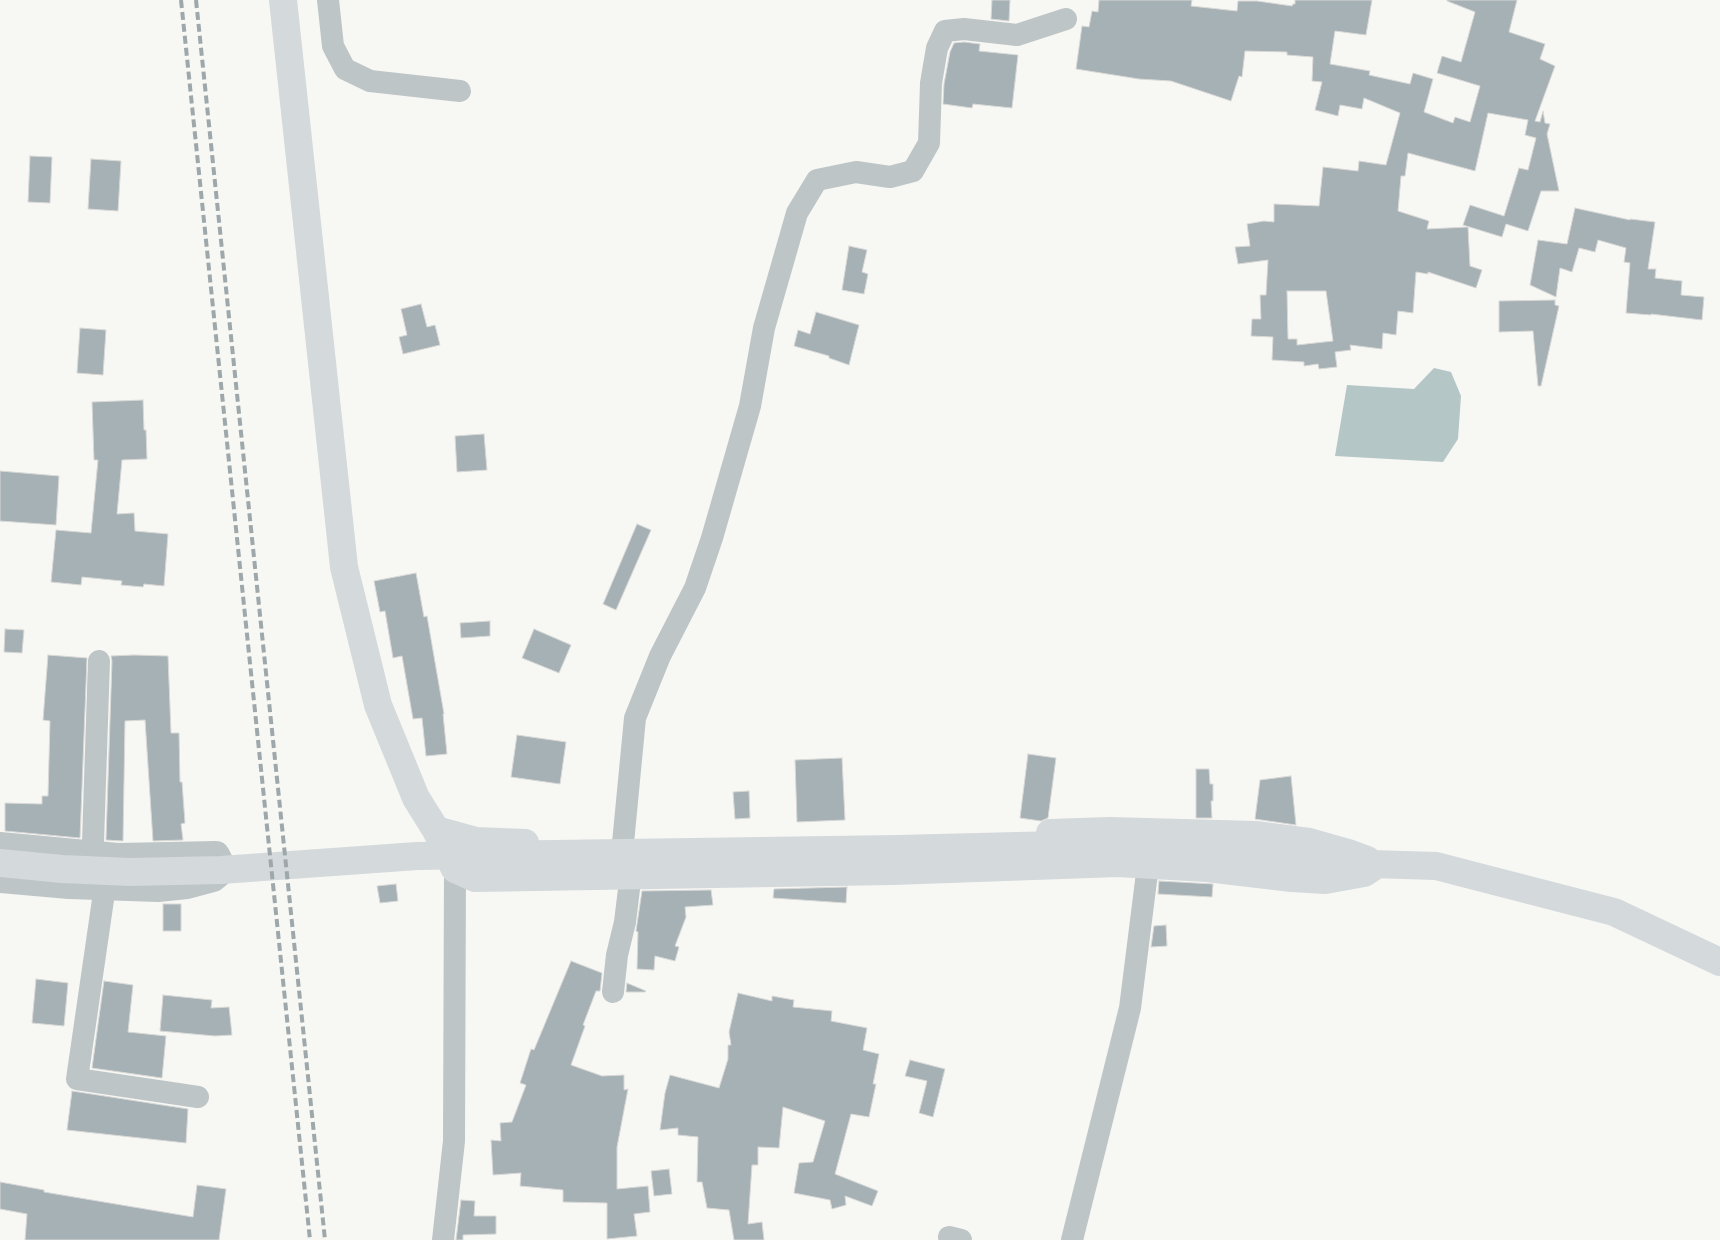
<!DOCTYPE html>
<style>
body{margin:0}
canvas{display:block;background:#f7f7f4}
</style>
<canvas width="1720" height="1240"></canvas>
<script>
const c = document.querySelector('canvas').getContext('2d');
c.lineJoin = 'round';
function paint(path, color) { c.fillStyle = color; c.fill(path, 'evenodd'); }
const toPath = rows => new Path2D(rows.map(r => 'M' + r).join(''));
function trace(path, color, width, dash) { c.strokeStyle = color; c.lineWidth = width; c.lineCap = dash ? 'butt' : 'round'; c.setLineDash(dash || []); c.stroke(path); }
const water = toPath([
 [1434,368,1451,372,1461,396,1458,439,1443,462,1335,456,1347,385,1414,389]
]);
const building = toPath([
 [992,0,1010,0,1009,21,991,19,992,0],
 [1099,0,1192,0,1191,6,1237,11,1238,1,1257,1,1292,6,1293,4,1295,4,1295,0,1372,0,1366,35,1335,31,1330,64,1370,71,1369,75,1410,84,1413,73,1433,79,1424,112,1453,123,1455,117,1470,122,1480,86,1437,73,1442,56,1461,62,1475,12,1447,1,1447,0,1517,0,1509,32,1545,44,1540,59,1555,66,1535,121,1540,122,1543,111,1545,123,1550,124,1547,134,1559,191,1541,191,1528,231,1506,224,1502,237,1463,225,1470,205,1504,216,1519,168,1528,170,1536,138,1525,135,1528,120,1488,113,1475,171,1408,153,1405,176,1401,176,1398,211,1429,221,1427,229,1468,227,1470,266,1482,270,1476,288,1428,272,1428,274,1416,272,1413,313,1398,311,1396,335,1383,333,1382,349,1350,345,1351,350,1335,352,1337,367,1319,369,1318,364,1304,366,1304,362,1272,360,1273,337,1251,336,1252,319,1261,319,1260,295,1266,295,1268,260,1238,264,1235,247,1250,246,1247,224,1264,221,1274,222,1274,204,1319,206,1323,167,1358,171,1359,161,1386,165,1400,113,1364,98,1362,109,1340,105,1338,116,1315,110,1322,82,1312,81,1313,57,1287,55,1287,52,1245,51,1242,77,1239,76,1231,101,1171,81,1139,79,1076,69,1082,26,1089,27,1092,11,1098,12,1099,0],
 [1287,291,1326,291,1333,341,1297,345,1297,339,1288,339,1287,291],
 [964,42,980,44,979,51,1018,55,1012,108,973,104,972,108,943,104,944,84,950,52,954,43,964,42],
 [30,156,52,157,50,203,28,202,30,156],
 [91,159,121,161,118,211,88,209,91,159],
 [1575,208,1630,220,1630,219,1655,222,1648,269,1656,269,1655,278,1682,281,1681,295,1704,297,1702,320,1651,314,1651,315,1626,313,1630,263,1624,262,1626,248,1598,240,1595,252,1579,248,1572,272,1560,268,1556,297,1530,285,1538,240,1567,244,1575,208],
 [849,246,867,250,862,272,868,274,864,294,842,290,849,246],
 [1555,300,1555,305,1559,306,1541,386,1538,386,1533,331,1499,332,1499,301,1555,300],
 [421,304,427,327,435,325,440,345,403,354,399,337,407,335,401,309,421,304],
 [816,312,859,325,849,365,829,358,829,356,794,346,798,330,810,334,816,312],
 [80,328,106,330,103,375,77,373,80,328],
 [143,400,144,430,146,430,147,459,122,460,117,514,134,513,135,531,168,534,164,586,144,584,143,587,121,585,122,581,82,577,81,585,51,582,56,530,91,533,98,460,94,460,92,402,143,400],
 [484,434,487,470,457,472,455,436,484,434],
 [0,471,59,476,56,525,0,521,0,471],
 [637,524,651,530,616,610,603,604,637,524],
 [416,573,424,617,427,616,444,714,443,714,447,754,426,756,422,718,413,719,402,656,393,658,385,611,380,612,374,581,416,573],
 [490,621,490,636,461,638,460,623,490,621],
 [5,629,24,630,22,653,4,652,5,629],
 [534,629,571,645,559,673,522,658,534,629],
 [48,655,87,658,80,838,5,831,5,803,42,804,42,796,48,796,50,721,43,720,48,655],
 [134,655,168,656,171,733,179,733,180,782,182,782,185,823,181,824,183,840,153,841,145,720,125,721,123,841,106,840,112,661,111,656,134,655],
 [517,735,566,742,560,784,511,777,517,735],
 [1028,754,1056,758,1048,818,1041,821,1020,818,1028,754],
 [842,758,845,820,797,822,795,760,842,758],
 [1196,769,1209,769,1210,784,1213,784,1213,801,1211,801,1212,818,1196,818,1196,769],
 [1291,776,1296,825,1255,819,1260,780,1291,776],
 [749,791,750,818,735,819,733,792,749,791],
 [1159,881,1213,884,1212,897,1158,894,1159,881],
 [396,884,398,901,380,903,377,886,396,884],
 [847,887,846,903,773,898,774,889,847,887],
 [711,890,713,905,685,907,686,917,675,946,679,947,675,961,655,956,654,970,637,969,638,932,636,931,642,891,711,890],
 [163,904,181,904,181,931,163,931,163,904],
 [1166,925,1167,946,1151,947,1154,926,1166,925],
 [571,961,602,973,600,991,596,991,583,1025,585,1026,571,1065,602,1076,624,1075,624,1090,628,1089,617,1147,617,1189,648,1186,650,1212,634,1214,637,1236,607,1239,607,1203,563,1202,563,1190,520,1186,521,1173,493,1175,491,1140,501,1141,500,1123,512,1122,526,1085,520,1083,531,1049,534,1050,571,961],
 [36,979,68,983,64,1026,32,1023,36,979],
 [104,981,133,985,128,1032,166,1036,162,1078,92,1068,104,981],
 [627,983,646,991,645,992,626,992,627,983],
 [738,993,772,1001,772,996,794,1000,793,1007,832,1011,831,1021,867,1028,863,1050,879,1054,873,1084,876,1084,869,1117,851,1114,835,1174,878,1191,872,1206,845,1196,846,1205,832,1209,830,1200,794,1193,799,1163,813,1162,825,1121,783,1107,779,1148,758,1147,758,1165,752,1165,748,1224,762,1222,764,1240,734,1240,729,1210,707,1208,702,1182,697,1182,698,1137,678,1135,678,1128,660,1130,665,1093,670,1075,719,1088,728,1059,728,1045,731,1045,729,1032,738,993],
 [163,995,212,1000,211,1008,229,1007,232,1035,215,1036,160,1031,163,995],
 [910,1060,945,1069,933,1117,919,1113,927,1081,905,1076,910,1060],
 [72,1091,188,1109,186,1143,67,1130,72,1091],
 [669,1169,672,1194,654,1196,651,1171,669,1169],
 [0,1182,44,1190,44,1192,193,1217,197,1185,226,1189,219,1240,25,1240,27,1214,0,1209,0,1182],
 [461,1200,475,1201,474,1216,496,1216,496,1234,463,1235,463,1240,456,1240,461,1200]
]);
const minor = toPath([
 [328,0,333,46,345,69,370,81,460,91],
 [92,872,99,661],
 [105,886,77,1079,198,1097],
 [613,992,617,955,625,922,629,889,623,843,635,718,660,656,695,588,712,538,750,406,764,328,797,213,817,180,856,172,890,177,913,171,929,143,931,83,937,48,945,31,964,29,1017,35,1066,19],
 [949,1237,961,1240],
 [443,1240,454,1141,455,869],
 [1072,1240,1130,1008,1148,865]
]);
const tertiary = toPath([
 [0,846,118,857,216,855,220,863,219,873,213,878,187,885,158,888,69,885,0,879]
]);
const secondary = toPath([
 [283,0,344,567,378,705,416,798,436,830,455,869,475,878,893,871,1118,863,1207,868,1292,878,1325,880,1364,873,1376,865],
 [436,830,476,841,525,843],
 [1050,833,1110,831,1255,835,1309,842,1348,853,1367,860]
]);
const primary = toPath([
 [0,863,62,869,130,872,221,870,417,856,898,849,1058,845,1164,847,1339,863,1436,866,1614,912,1720,962]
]);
const rail = toPath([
 [181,0,310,1240],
 [196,0,325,1240]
]);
paint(water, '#b5c6c6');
paint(building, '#a5b1b4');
trace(building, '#d9d8d7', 1);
trace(minor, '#bec5c7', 22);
trace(tertiary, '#bec5c7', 28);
trace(secondary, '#d4d9db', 28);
trace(primary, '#d4d9db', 28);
trace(rail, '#9ea8ab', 4, [8, 4]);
</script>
